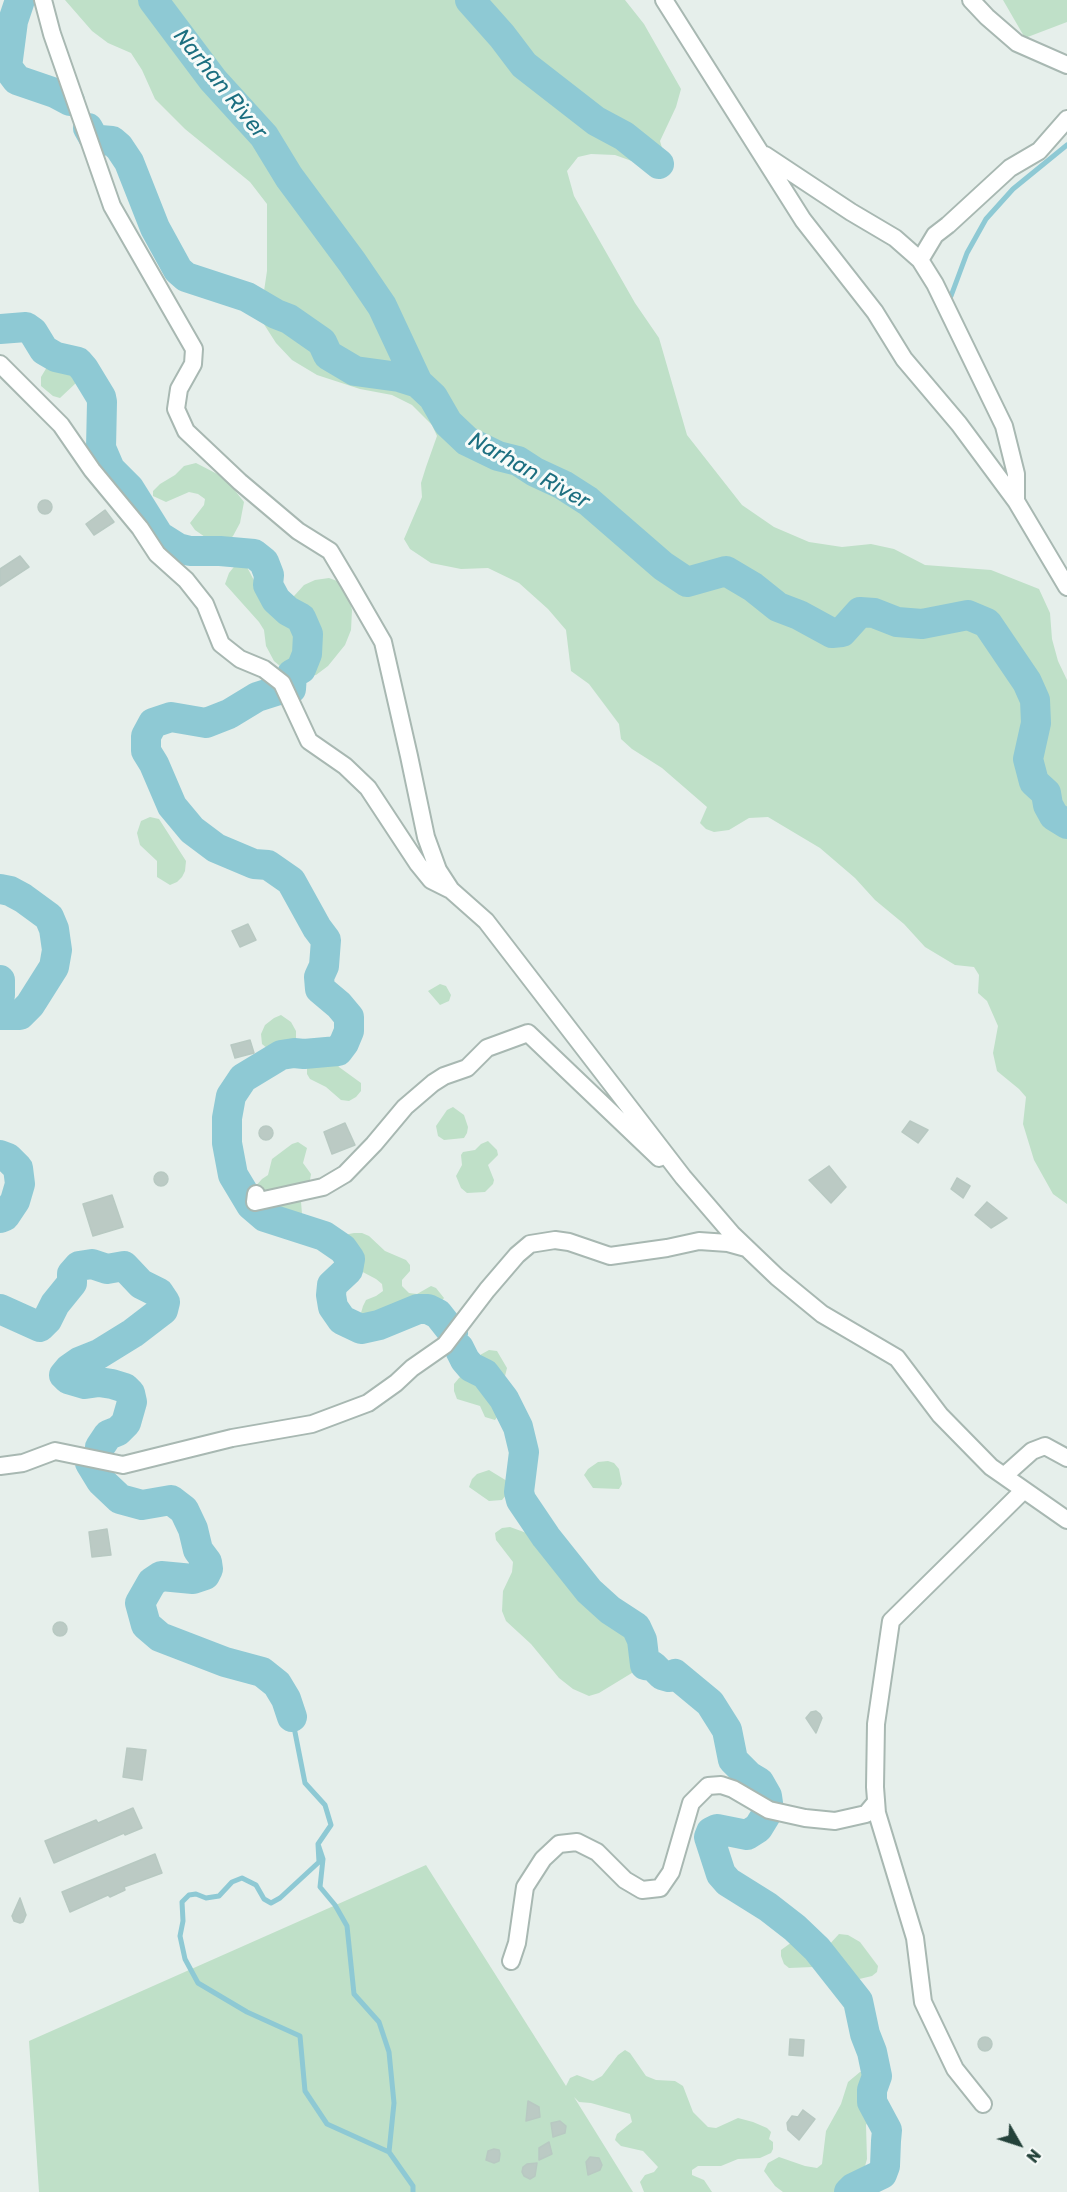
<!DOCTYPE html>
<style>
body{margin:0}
#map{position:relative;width:1067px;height:2192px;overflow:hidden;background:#e6efeb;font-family:Rubik,sans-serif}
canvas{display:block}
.north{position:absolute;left:989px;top:2114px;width:60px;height:60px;-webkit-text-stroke:4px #f7fbf9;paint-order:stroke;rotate:129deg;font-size:16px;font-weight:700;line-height:24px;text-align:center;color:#24423a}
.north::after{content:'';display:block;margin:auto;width:21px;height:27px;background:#24423a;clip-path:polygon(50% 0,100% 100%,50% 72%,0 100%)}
</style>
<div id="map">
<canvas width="1067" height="2192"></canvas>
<div class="north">N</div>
</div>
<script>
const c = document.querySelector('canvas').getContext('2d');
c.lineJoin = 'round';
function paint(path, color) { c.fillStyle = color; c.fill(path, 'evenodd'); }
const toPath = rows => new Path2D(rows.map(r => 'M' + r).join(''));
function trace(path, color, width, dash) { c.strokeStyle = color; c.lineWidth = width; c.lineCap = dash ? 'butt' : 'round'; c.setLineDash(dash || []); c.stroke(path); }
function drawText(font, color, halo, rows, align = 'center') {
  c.font = font + ' Rubik,sans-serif'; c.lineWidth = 6; c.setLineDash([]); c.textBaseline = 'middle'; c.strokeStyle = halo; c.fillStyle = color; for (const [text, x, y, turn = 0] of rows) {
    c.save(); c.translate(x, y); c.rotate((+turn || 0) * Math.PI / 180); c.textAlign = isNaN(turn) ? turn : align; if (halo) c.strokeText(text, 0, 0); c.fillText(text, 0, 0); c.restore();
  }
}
const green = toPath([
 [65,0,625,0,644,24,681,89,676,107,660,141,662,148,661,152,650,164,640,164,615,155,591,154,578,157,567,171,574,196,635,303,659,338,687,435,742,505,774,527,809,542,842,547,871,544,894,549,925,565,991,570,1039,589,1050,613,1052,639,1058,661,1067,680,1067,1204,1053,1194,1034,1160,1023,1124,1026,1097,1019,1089,997,1071,993,1053,998,1026,987,1001,978,993,979,975,974,967,955,965,925,947,904,924,875,900,855,878,820,848,768,817,749,818,729,830,714,832,706,829,700,823,707,807,662,768,632,749,621,739,619,724,589,684,571,671,566,630,548,609,519,583,488,568,461,569,431,563,410,549,404,539,422,497,421,483,426,467,437,436,432,425,412,405,392,395,360,389,317,375,292,360,276,343,260,318,267,271,267,204,250,182,185,129,155,99,142,70,131,53,108,43,92,31],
 [1003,0,1067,0,1067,22,1025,38],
 [57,362,67,366,78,375,77,382,60,398,53,396,41,386,41,377,47,367],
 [196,463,225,478,244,502,240,523,233,536,226,543,215,544,195,530,190,523,204,505,205,499,198,494,189,492,166,502,153,496,153,491,160,484,175,475,184,466],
 [237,563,246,565,261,594,271,602,276,604,294,596,304,585,315,580,329,578,340,582,347,592,352,610,351,630,345,645,328,666,316,675,302,677,287,672,274,661,266,646,264,630,259,622,225,584,229,573],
 [150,817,159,819,186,861,185,871,182,877,177,882,170,885,157,877,157,861,140,845,137,833,141,821],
 [440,984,446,986,451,995,449,1001,440,1005,428,991],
 [281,1015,291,1022,296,1031,296,1039,292,1045,284,1048,268,1049,262,1044,261,1034,265,1025,274,1018],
 [321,1044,326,1044,339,1067,361,1083,361,1091,356,1097,349,1101,341,1100,326,1087,310,1079,307,1074,307,1065,310,1057],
 [453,1107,464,1115,468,1127,467,1133,464,1138,444,1140,438,1136,436,1126,447,1110],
 [488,1141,497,1150,498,1155,488,1165,494,1180,493,1184,485,1192,467,1193,461,1188,456,1176,462,1165,461,1155,463,1152,475,1150,481,1144],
 [298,1142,307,1148,303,1163,311,1174,310,1180,300,1189,302,1214,298,1219,290,1221,268,1214,255,1202,254,1188,262,1179,268,1175,272,1159,292,1144],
 [354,1233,362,1233,369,1236,385,1251,406,1260,410,1265,410,1271,402,1280,402,1286,409,1293,417,1294,431,1286,436,1288,444,1298,437,1307,408,1328,381,1331,365,1324,361,1313,363,1306,366,1300,376,1296,383,1291,382,1284,376,1279,338,1259,331,1253,330,1246,339,1236],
 [489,1350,497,1351,507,1368,505,1376,490,1389,502,1405,502,1410,495,1420,485,1417,480,1406,457,1399,454,1391,454,1384,459,1378,467,1372,480,1355],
 [608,1461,614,1463,619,1469,622,1484,619,1489,593,1488,584,1475,588,1469,598,1462],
 [489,1470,507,1481,509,1487,507,1494,502,1500,489,1501,469,1487,472,1479,477,1474],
 [510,1527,535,1536,556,1550,569,1562,582,1581,592,1607,600,1619,607,1619,621,1614,630,1615,648,1654,645,1665,599,1693,589,1696,573,1689,559,1678,531,1644,506,1621,502,1611,503,1591,512,1572,513,1562,496,1540,495,1533,502,1528],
 [426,1865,566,2086,570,2078,577,2075,593,2081,602,2076,618,2055,625,2050,630,2053,646,2076,656,2080,675,2081,683,2086,693,2112,708,2127,716,2128,738,2118,753,2122,767,2128,771,2132,769,2139,773,2142,773,2149,771,2153,760,2158,738,2159,721,2166,698,2166,692,2170,692,2175,704,2180,712,2192,644,2192,640,2182,645,2175,654,2172,658,2167,643,2151,621,2146,615,2140,617,2134,632,2122,630,2114,591,2103,579,2102,574,2097,633,2192,39,2192,29,2041],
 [839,1934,848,1935,860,1942,878,1966,877,1972,872,1976,855,1980,848,1979,841,1973,826,1948],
 [792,1942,803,1945,810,1952,815,1960,813,1967,789,1968,784,1964,781,1956,781,1950],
 [860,2072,869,2072,878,2076,886,2085,887,2093,866,2125,867,2159,864,2170,843,2191,839,2192,783,2192,775,2186,764,2171,768,2163,779,2157,805,2166,817,2168,822,2164,826,2131,841,2104,848,2082]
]);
const stream = toPath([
 [951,296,967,253,986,219,1013,189,1067,145],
 [292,1717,305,1783,325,1805,331,1825,318,1844,323,1859,320,1887,335,1905,347,1926,354,1994,379,2022,389,2052,394,2103,389,2152,413,2186,413,2192],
 [318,1844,319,1862,280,1898,271,1903,264,1899,256,1885,242,1878,232,1882,219,1896,206,1898,196,1894,189,1895,182,1902,183,1921,180,1936,185,1959,198,1983,247,2012,300,2036,305,2091,327,2124,389,2152]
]);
const river = toPath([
 [20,0,13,21,7,67,17,80,55,93,70,101],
 [153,0,213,80,264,136,289,177,352,262,382,306,418,383],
 [470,0,502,36,524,65,596,121,624,136,659,164],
 [88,128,93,137,100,140,112,141,119,147,129,162,155,228,178,270,186,277,247,297,276,314,289,319,322,342,328,355,355,371,399,377,418,383,433,397,448,423,467,441,498,456,518,461,535,472,563,485,588,501,663,566,687,582,726,571,753,587,778,607,799,615,832,633,842,632,860,612,874,613,897,622,922,624,968,615,987,623,1027,682,1035,700,1036,723,1028,759,1034,782,1046,793,1048,805,1054,816,1067,824],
 [0,329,26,327,33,332,44,350,56,357,78,362,84,369,101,397,102,402,101,448,110,469,129,488,159,536,178,548,190,551,220,551,254,554,264,562,269,575,268,585,276,600,288,611,301,618,308,634,307,654,301,669,292,674,291,689,291,683],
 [279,690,257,697,229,714,206,723,171,717,153,723,146,736,146,751,154,764,172,806,192,830,216,848,254,864,268,865,291,881,317,928,326,940,324,966,319,977,320,989,339,1005,349,1017,349,1031,344,1043,338,1051,304,1054,294,1053,281,1055,243,1078,231,1096,227,1118,227,1143,233,1175,251,1205,265,1217,324,1236,343,1249,350,1259,348,1270,332,1285,331,1295,333,1307,342,1320,361,1329,379,1325,418,1309,428,1309,438,1314,453,1333],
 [0,889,10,891,23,898,49,917,54,929,57,950,54,967,30,1005,20,1015,0,1015],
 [0,980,0,995],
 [0,1155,8,1158,18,1168,20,1184,15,1201,5,1216,0,1218],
 [0,1309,40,1327,47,1320,55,1304,72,1283,72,1274,79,1266,92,1264,107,1269,124,1266,141,1284,159,1293,165,1302,163,1310,133,1333,99,1354,79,1362,69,1369,64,1375,68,1379,85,1384,99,1382,112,1384,125,1388,130,1393,132,1402,126,1423,118,1431,108,1435,100,1447],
 [459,1348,465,1360,471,1367,485,1374,504,1399,518,1427,524,1452,519,1492,521,1500,546,1537,589,1591,610,1610,636,1627,642,1640,645,1665,653,1666,662,1675,669,1677,675,1674,710,1703,727,1730,733,1760,749,1776,759,1782,767,1796,769,1810,758,1828,747,1835,717,1829,711,1832,709,1837,721,1874,728,1882,768,1907,795,1928,817,1949,858,2001,865,2034,872,2052,877,2076,872,2090,872,2102,887,2130,886,2141,885,2166,882,2174,853,2188,849,2192],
 [90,1463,101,1481,120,1499,142,1505,171,1500,184,1510,193,1529,198,1550,207,1562,208,1569,205,1575,193,1579,161,1576,152,1582,140,1603,146,1625,160,1637,225,1662,262,1672,277,1684,286,1699,292,1717]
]);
const building = toPath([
 '38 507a7 7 0 1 1 14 0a7 7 0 1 1-14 0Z',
 [105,510,114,522,94,535,86,524,105,510],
 [20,556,29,567,0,586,0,569,20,556],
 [248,924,256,940,240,947,232,931,248,924],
 [250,1040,254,1053,235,1058,231,1045,250,1040],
 [910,1121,928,1130,918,1143,902,1132,910,1121],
 [345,1123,355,1145,332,1154,324,1132,345,1123],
 '259 1133a7 7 0 1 1 14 0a7 7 0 1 1-14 0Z',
 [829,1166,846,1187,831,1203,809,1180,829,1166],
 '154 1179a7 7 0 1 1 14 0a7 7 0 1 1-14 0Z',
 [957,1178,970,1186,963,1198,951,1189,957,1178],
 [112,1195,123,1227,93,1236,83,1204,112,1195],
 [987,1202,1007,1218,991,1228,975,1215,987,1202],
 [107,1529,111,1555,92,1557,89,1532,107,1529],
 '53 1629a7 7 0 1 1 14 0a7 7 0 1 1-14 0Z',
 [816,1711,820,1714,822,1718,816,1733,806,1718,811,1712,816,1711],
 [127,1748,146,1750,142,1780,123,1777,127,1748],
 [133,1808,142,1828,125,1835,124,1833,54,1863,45,1841,96,1820,98,1823,133,1808],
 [155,1854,162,1873,124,1887,125,1890,110,1897,108,1895,70,1912,62,1892,155,1854],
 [20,1898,26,1915,23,1922,20,1923,14,1921,12,1916,20,1898],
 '978 2044a7 7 0 1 1 14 0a7 7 0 1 1-14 0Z',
 [790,2039,804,2040,803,2056,789,2055,790,2039],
 [528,2101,539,2107,540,2117,526,2121,528,2101],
 [803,2110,815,2119,799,2140,788,2130,787,2123,792,2116,798,2117,803,2110],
 [560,2121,566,2126,565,2133,553,2137,551,2123,560,2121],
 [549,2142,552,2154,539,2160,539,2148,549,2142],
 [494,2149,499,2150,500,2154,499,2161,494,2163,486,2160,488,2151,494,2149],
 [590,2157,599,2158,602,2165,600,2170,588,2175,586,2162,590,2157],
 [537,2163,535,2176,530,2179,524,2176,522,2172,523,2167,527,2164,537,2163]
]);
const minor = toPath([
 [43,0,52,34,112,206,194,349,193,364,179,389,176,409,186,431,240,482,298,531,330,551,349,583,383,642,409,756,426,837,438,870,451,890,486,921,683,1177,732,1234,777,1277,822,1314,897,1358,940,1415,991,1467,1004,1476,1032,1451,1045,1446,1067,1458],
 [664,0,803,220,875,312,904,359,959,424,1016,501,1067,587],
 [971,0,987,17,1017,43,1067,65],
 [765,155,851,212,895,238,920,260,935,284,1004,426,1016,474,1016,501],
 [920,260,935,235,948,225,1010,168,1039,151,1067,119],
 [0,364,61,425,92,470,140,528,157,554,186,580,205,604,221,644,240,659,264,669,282,683,309,741,345,766,368,788,418,864,431,880,449,889],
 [256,1194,255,1202,323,1187,345,1174,374,1144,405,1107,433,1083,444,1076,467,1068,487,1048,528,1033,659,1158],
 [0,1466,23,1463,55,1451,123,1465,232,1438,312,1424,368,1403,396,1383,412,1368,445,1345,487,1290,517,1255,530,1244,555,1240,569,1242,610,1256,667,1248,699,1241,728,1243,746,1248],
 [1004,1476,1067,1520],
 [511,1961,517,1943,525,1887,543,1859,559,1844,577,1842,597,1852,625,1880,642,1890,660,1888,671,1872,691,1803,708,1786,721,1785,733,1789,769,1810,805,1818,835,1821,866,1814,876,1802],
 [983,2104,955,2069,923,2002,915,1938,877,1813,875,1787,876,1724,891,1621,1024,1490]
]);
const waterNames = [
 ["Narhan River",220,84,51],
 ["Narhan River",529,471,29]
];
paint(green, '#bfe0c8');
trace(stream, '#8ec9d4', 5);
trace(river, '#8ec9d4', 30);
paint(building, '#bbcac4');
trace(building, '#b8c9c2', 1.5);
trace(minor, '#a8b8b2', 20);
trace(minor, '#fff', 16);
drawText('italic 22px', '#1c6f80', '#f7fbf9', waterNames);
</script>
